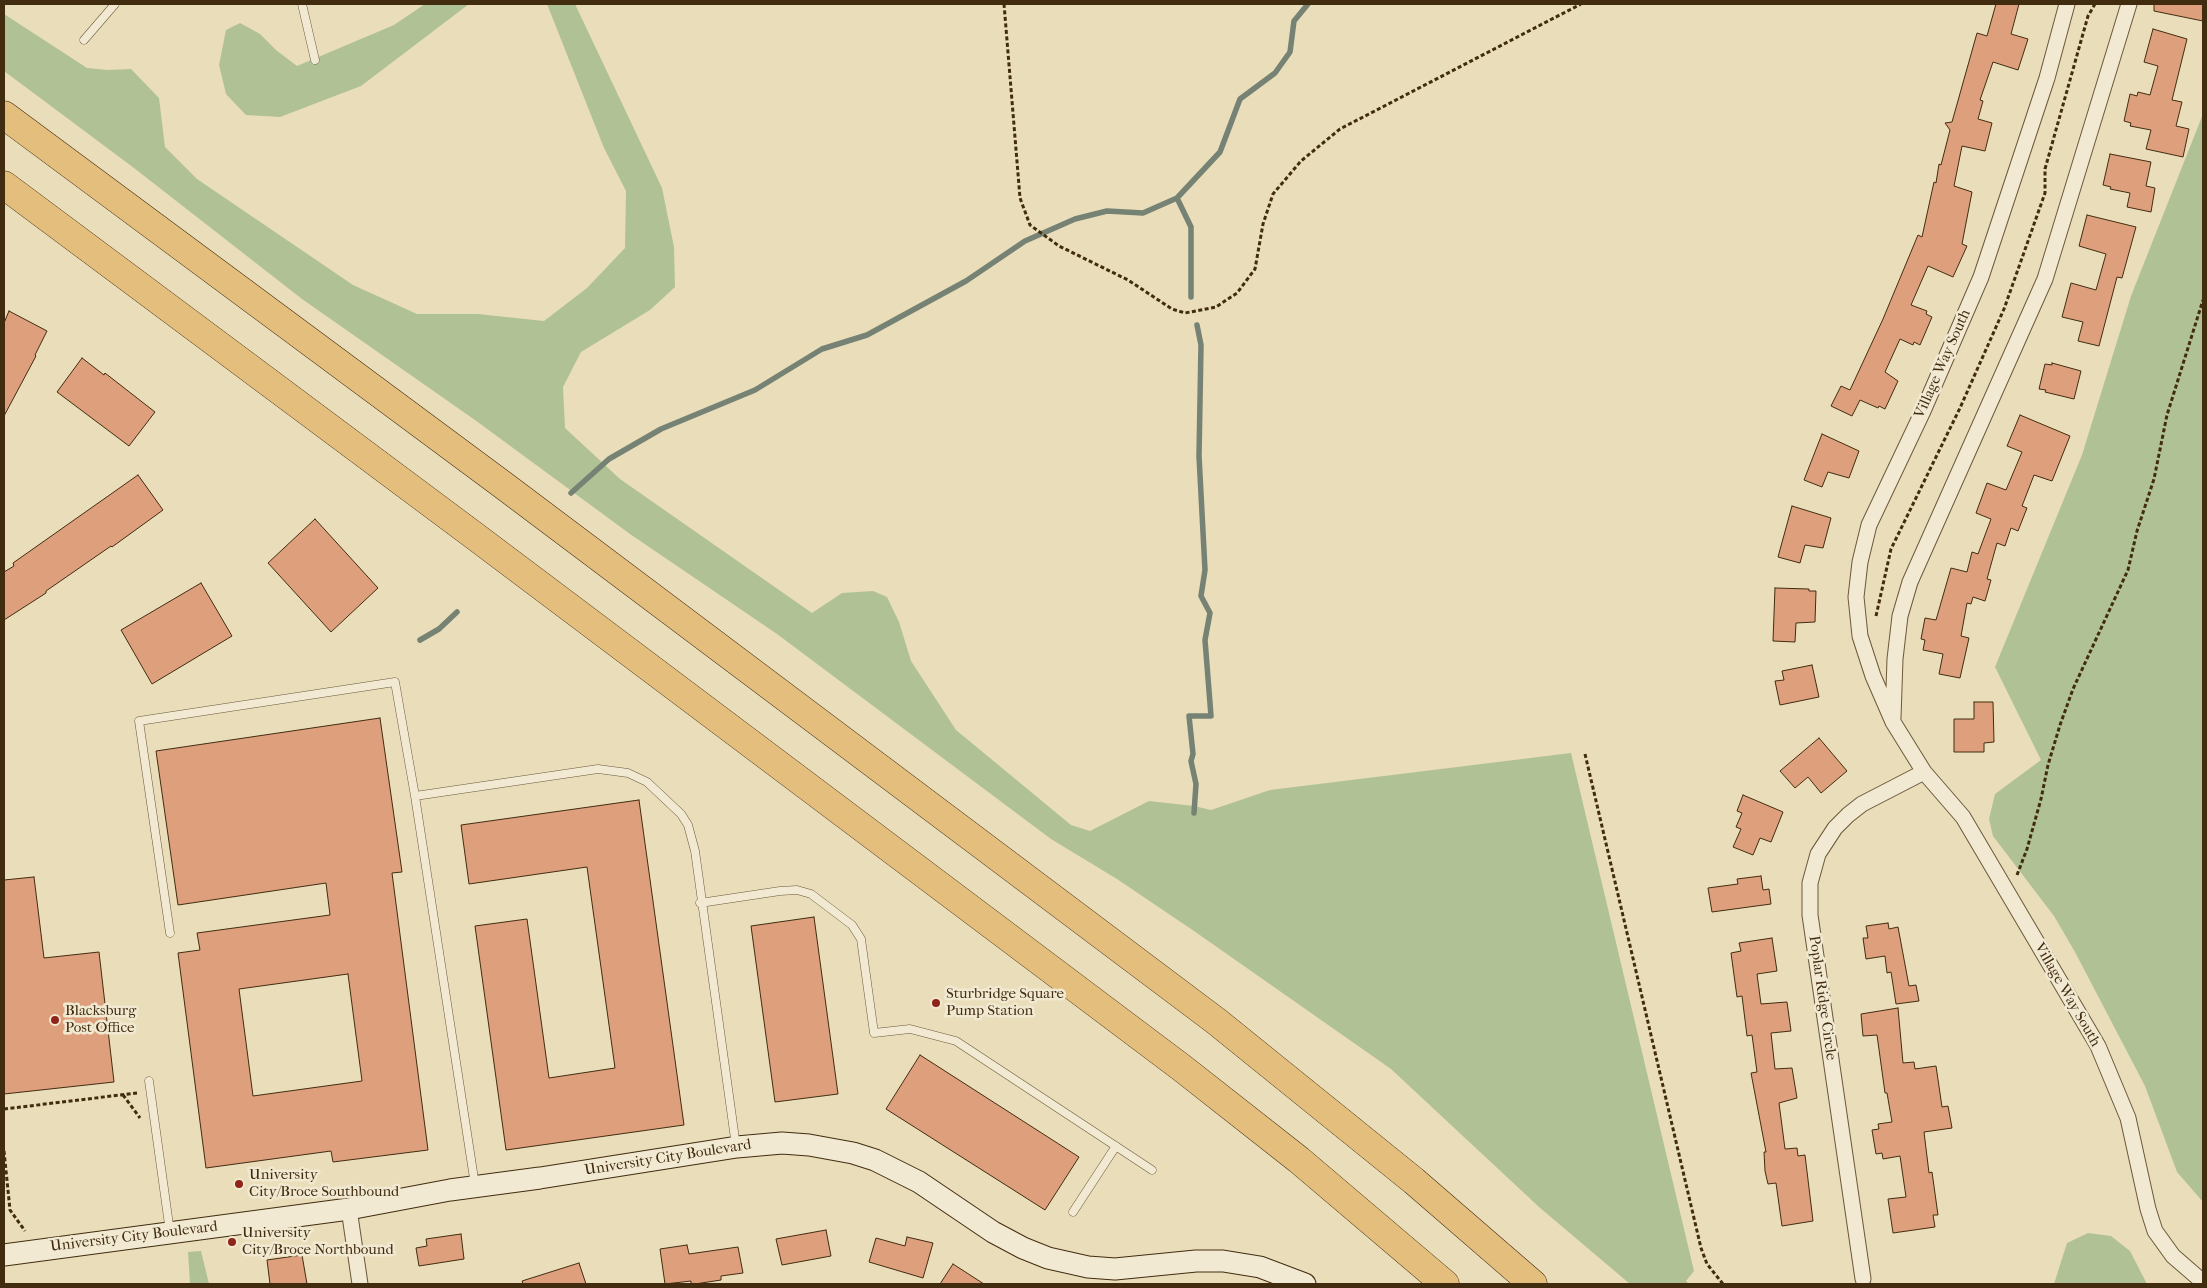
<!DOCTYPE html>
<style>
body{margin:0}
#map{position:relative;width:2207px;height:1288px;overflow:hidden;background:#e9ddba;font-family:"IM FELL French Canon",serif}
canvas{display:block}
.frame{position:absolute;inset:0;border:5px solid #422c10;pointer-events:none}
</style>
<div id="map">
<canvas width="2207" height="1288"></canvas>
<div class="frame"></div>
</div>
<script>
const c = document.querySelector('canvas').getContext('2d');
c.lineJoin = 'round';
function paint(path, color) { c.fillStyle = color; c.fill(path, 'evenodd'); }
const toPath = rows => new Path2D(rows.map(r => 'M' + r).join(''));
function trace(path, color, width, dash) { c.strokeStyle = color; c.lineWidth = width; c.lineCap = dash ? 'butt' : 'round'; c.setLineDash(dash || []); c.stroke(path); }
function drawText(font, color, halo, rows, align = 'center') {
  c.font = font + ' "IM FELL French Canon",serif'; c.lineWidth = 5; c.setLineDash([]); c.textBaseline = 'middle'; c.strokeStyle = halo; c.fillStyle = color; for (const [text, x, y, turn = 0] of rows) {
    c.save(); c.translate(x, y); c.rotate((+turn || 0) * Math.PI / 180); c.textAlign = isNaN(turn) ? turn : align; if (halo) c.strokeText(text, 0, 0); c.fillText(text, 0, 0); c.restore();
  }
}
const green = toPath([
 [425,4,469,4,361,86,280,117,246,115,226,94,219,65,226,30,240,23,260,34,276,50,297,66,394,25],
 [547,4,575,4,662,188,674,247,675,287,650,310,581,352,563,387,565,428,620,479,812,613,842,593,873,591,887,597,899,622,911,661,956,730,1071,825,1090,831,1149,801,1194,806,1211,810,1270,790,1571,753,1694,1271,1686,1281,1689,1284,1630,1284,1539,1207,1391,1069,1194,931,1117,879,1051,839,777,634,630,534,475,420,302,299,134,168,4,71,4,14,87,68,108,70,131,69,159,98,165,147,197,179,353,285,417,314,478,314,544,321,587,288,625,248,626,191,604,148],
 [2203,114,2203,1202,2177,1172,2145,1086,2075,952,2054,916,1993,836,1989,819,1995,794,2041,760,1995,667,2082,455,2131,296],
 [2088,1233,2111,1236,2130,1251,2147,1284,2054,1284,2067,1243],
 [201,1251,209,1284,190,1284,188,1252]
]);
const stream = toPath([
 [1177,198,1191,227,1191,297],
 [571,493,609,459,661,429,755,390,822,349,867,335,966,281,1025,241,1075,219,1107,211,1143,213,1177,198,1220,152,1240,99,1275,73,1290,52,1294,21,1308,4],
 [420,640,439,629,457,612],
 [1194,813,1196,784,1191,761,1193,754,1189,716,1211,716,1205,640,1210,613,1201,596,1205,570,1199,456,1201,345,1197,325]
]);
const building = toPath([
 [1996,4,2019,4,2011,34,2028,39,2018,70,1993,62,1980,100,1983,101,1978,119,1992,123,1985,151,1962,146,1954,186,1972,192,1962,244,1967,246,1953,277,1928,266,1911,305,1927,311,1926,314,1932,317,1920,345,1914,342,1913,345,1900,339,1885,372,1898,381,1885,409,1879,406,1878,408,1860,400,1852,416,1831,406,1841,386,1850,390,1883,319,1918,235,1922,237,1934,182,1936,183,1939,164,1941,165,1950,130,1945,123,1952,122,1977,33,1987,36,1996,4],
 [2154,4,2203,4,2203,21,2154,11,2154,4],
 [2153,29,2187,39,2172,100,2182,102,2176,126,2189,129,2183,157,2146,149,2151,130,2130,126,2131,123,2124,121,2130,94,2137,96,2138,92,2150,95,2158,66,2144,62,2153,29],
 [2110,154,2151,162,2146,186,2155,188,2151,212,2127,207,2130,193,2110,189,2111,187,2103,185,2110,154],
 [2087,215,2136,227,2122,278,2117,277,2099,346,2078,341,2083,322,2062,317,2071,283,2096,290,2106,254,2079,246,2087,215],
 [9,311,47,331,35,355,36,356,4,416,4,323,9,311],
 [82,358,104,375,105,373,155,412,129,446,57,392,82,358],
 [2052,363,2081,371,2074,399,2045,392,2046,390,2039,389,2045,364,2052,365,2052,363],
 [2020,415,2070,436,2052,481,2034,475,2022,506,2027,508,2018,531,2011,528,2005,546,1997,543,1987,579,1991,580,1985,601,1973,597,1971,604,1967,603,1961,636,1969,638,1960,678,1939,674,1943,654,1923,650,1925,640,1921,639,1925,618,1936,620,1951,568,1967,572,1972,552,1978,554,1991,519,1976,513,1987,483,2006,490,2022,452,2007,446,2020,415],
 [1822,434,1859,451,1849,478,1828,472,1822,487,1804,480,1822,434],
 [138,475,163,510,112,547,111,546,46,591,46,593,4,620,4,572,14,566,13,563,138,475],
 [1792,506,1831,518,1823,548,1805,545,1800,563,1778,557,1792,506],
 [315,519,378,588,331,632,268,563,315,519],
 [201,583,232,636,152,684,121,630,201,583],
 [1775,588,1809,589,1809,591,1816,591,1815,622,1796,623,1795,642,1773,641,1775,588],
 [1812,665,1819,697,1780,705,1775,681,1784,680,1782,671,1812,665],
 [1974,702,1993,702,1994,742,1984,743,1984,752,1954,752,1954,719,1974,719,1974,702],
 [380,718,402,872,392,873,428,1150,333,1162,331,1151,206,1168,178,953,200,950,197,933,330,915,326,883,178,905,156,751,380,718],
 [348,974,362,1081,253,1096,239,989,348,974],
 [1819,738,1847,771,1821,793,1808,777,1795,788,1780,771,1819,738],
 [1743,795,1783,812,1771,842,1760,838,1753,855,1733,847,1741,829,1736,827,1742,813,1737,811,1743,795],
 [639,800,684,1125,506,1150,475,926,527,919,549,1078,615,1068,587,867,469,884,461,825,639,800],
 [1761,876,1763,890,1769,889,1771,904,1712,912,1708,888,1738,884,1737,879,1761,876],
 [34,877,44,958,99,952,114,1082,4,1094,4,880,34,877],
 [814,917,838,1094,775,1102,751,926,814,917],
 [1888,923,1889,929,1898,927,1909,986,1916,985,1919,1001,1896,1004,1891,972,1887,973,1885,956,1866,959,1863,938,1868,938,1866,926,1888,923],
 [1772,938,1777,971,1757,974,1761,1004,1787,1002,1791,1031,1771,1033,1775,1069,1792,1068,1797,1098,1779,1103,1785,1149,1797,1148,1798,1156,1805,1155,1813,1221,1782,1226,1776,1183,1768,1184,1765,1171,1764,1152,1766,1152,1751,1073,1757,1072,1752,1035,1747,1036,1742,996,1737,997,1731,953,1741,951,1739,943,1772,938],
 [1898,1008,1903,1063,1914,1062,1915,1069,1936,1066,1942,1107,1948,1106,1952,1128,1924,1132,1929,1173,1932,1172,1938,1215,1933,1215,1935,1227,1893,1233,1888,1199,1906,1197,1900,1156,1883,1159,1882,1153,1876,1154,1872,1130,1879,1129,1878,1124,1892,1122,1887,1093,1885,1093,1877,1035,1863,1036,1861,1014,1898,1008],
 [920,1055,1079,1157,1045,1210,886,1109,920,1055],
 [826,1230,831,1256,782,1265,776,1239,826,1230],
 [461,1234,464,1259,419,1266,416,1248,427,1246,426,1239,461,1234],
 [907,1237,933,1243,923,1278,869,1262,876,1238,905,1246,907,1237],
 [687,1245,689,1254,738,1247,743,1273,721,1276,721,1280,695,1284,691,1284,691,1281,665,1284,660,1249,687,1245],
 [302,1255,307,1284,270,1284,267,1260,302,1255],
 [579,1263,586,1284,523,1284,522,1281,579,1263],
 [953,1264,984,1284,940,1284,953,1264]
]);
const path = toPath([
 [1004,4,1020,198,1030,225,1059,246,1128,280,1172,309,1185,313,1216,307,1237,293,1255,269,1263,224,1273,194,1301,161,1340,129,1581,4],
 [1876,616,1891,549,1960,408,2004,309,2045,193,2045,169,2088,16,2095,4],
 [1585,754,1701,1248,1707,1264,1723,1284],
 [2017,875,2027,849,2041,799,2048,765,2060,725,2073,689,2128,570,2137,531,2154,479,2167,415,2203,300],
 [123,1095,140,1118],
 [4,1109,137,1093],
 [4,1151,10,1210,25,1231]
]);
const lane = toPath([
 [302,4,315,60],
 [84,40,115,4],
 [415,796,598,769,628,773,647,782,681,814,688,825,695,851,736,1146],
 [700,903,780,891,797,890,811,894,852,925,861,939,874,1033,910,1029,956,1041,1152,1170],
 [170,933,139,721,395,682,415,796,475,1185],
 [149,1081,170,1232],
 [1073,1212,1116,1146]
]);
const street = toPath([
 [2067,4,2047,78,1981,277,1923,411,1869,525,1860,562,1856,597,1860,636,1873,676,1893,722,1924,772,1963,817,2098,1046,2128,1118,2148,1209,2155,1231,2173,1256,2203,1282],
 [1893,718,1895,659,1900,616,1910,582,2045,279,2129,4],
 [349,1209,360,1284],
 [1863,1279,1810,915,1810,883,1818,854,1835,828,1848,815,1862,804,1924,772]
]);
const secondary = toPath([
 [4,1255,349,1209,450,1190,540,1178,737,1147,782,1143,809,1145,853,1153,875,1160,919,1182,993,1232,1023,1248,1048,1258,1088,1267,1115,1269,1196,1261,1223,1261,1260,1267,1305,1284]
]);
const highway = toPath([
 [4,115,503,485,1216,1021,1414,1181,1533,1284],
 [4,185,472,534,1182,1068,1299,1160,1445,1284]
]);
const markers = [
 [936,1003,5,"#8f2418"],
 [55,1020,5,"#8f2418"],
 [239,1184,5,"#8f2418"],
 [232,1242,5,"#8f2418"]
];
const streetNames = [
 ["Village Way South",1943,364,-66],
 ["Village Way South",2067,995,60],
 ["Poplar Ridge Circle",1822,998,82],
 ["University City Boulevard",668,1158,-9],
 ["University City Boulevard",134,1237,-7]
];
const poiNames = [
 ["Sturbridge Square",946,994],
 ["Pump Station",946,1011],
 ["Blacksburg",65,1011],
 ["Post Office",65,1028],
 ["University",249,1175],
 ["City/Broce Southbound",249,1192],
 ["University",242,1233],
 ["City/Broce Northbound",242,1250]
];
paint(green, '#b0c295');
trace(stream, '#768274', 5.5);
paint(building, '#dd9f7c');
trace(building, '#422c10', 1);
trace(lane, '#6c583a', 9);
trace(street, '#6c583a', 17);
trace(secondary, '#422c10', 23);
trace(highway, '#422c10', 29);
trace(path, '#422c10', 3, [4, 2.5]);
trace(lane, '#f1e9d2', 8);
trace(street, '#f1e9d2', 15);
trace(secondary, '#f1e9d2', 21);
trace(highway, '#e4be7d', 28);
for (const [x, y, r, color] of markers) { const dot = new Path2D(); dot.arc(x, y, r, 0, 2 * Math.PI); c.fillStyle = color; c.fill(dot); trace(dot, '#f1e9d2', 2); }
drawText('15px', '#422c10', '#f1e9d2', streetNames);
drawText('15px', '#422c10', '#f1e9d2', poiNames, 'left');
</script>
